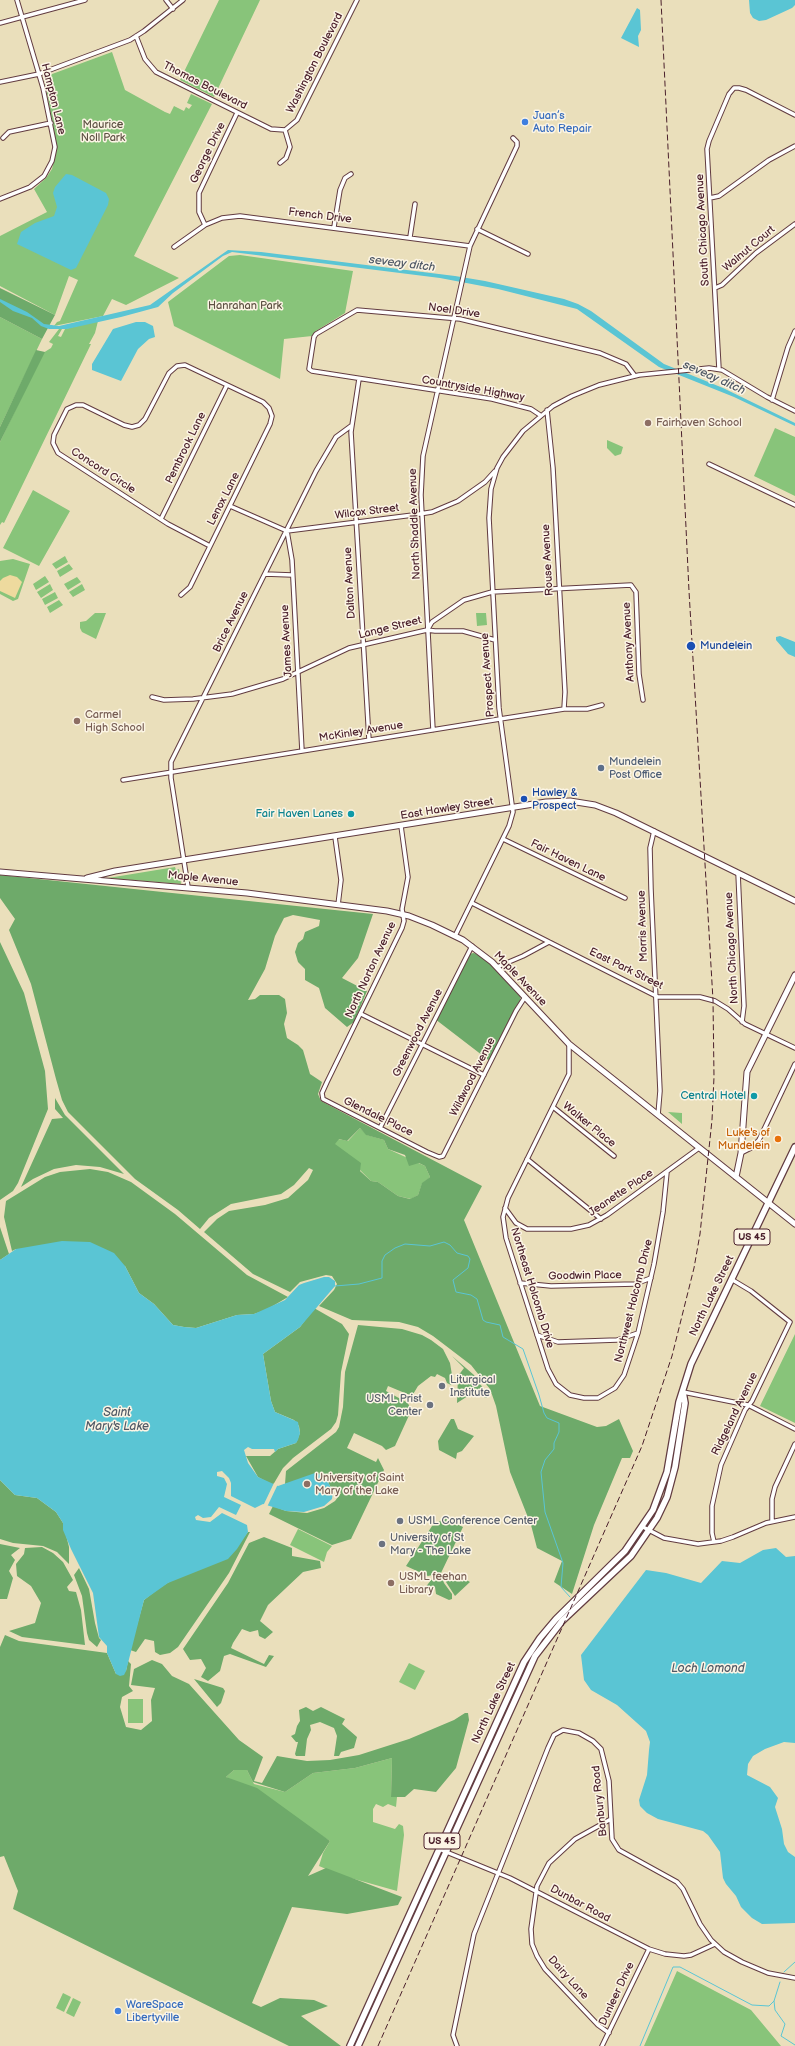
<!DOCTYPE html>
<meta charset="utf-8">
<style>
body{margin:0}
canvas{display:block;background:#eadfbb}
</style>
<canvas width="795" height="2046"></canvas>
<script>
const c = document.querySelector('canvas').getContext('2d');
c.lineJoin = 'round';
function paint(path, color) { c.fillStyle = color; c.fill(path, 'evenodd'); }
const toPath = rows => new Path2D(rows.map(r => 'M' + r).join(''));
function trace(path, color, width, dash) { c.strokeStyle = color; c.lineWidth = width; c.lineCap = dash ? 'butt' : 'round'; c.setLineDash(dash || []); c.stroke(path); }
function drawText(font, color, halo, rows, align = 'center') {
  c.font = font + ' "Balsamiq Sans",sans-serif'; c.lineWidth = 3; c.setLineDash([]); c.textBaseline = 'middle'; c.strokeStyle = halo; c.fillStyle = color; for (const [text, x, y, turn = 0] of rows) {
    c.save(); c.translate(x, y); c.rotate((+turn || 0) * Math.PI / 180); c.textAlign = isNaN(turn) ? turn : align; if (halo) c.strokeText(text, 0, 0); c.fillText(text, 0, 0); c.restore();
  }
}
const green = toPath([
 [219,0,260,0,214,97,180,80],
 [112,52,125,90,165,112,170,114,174,106,184,111,186,107,189,109,192,105,187,103,191,94,212,104,134,256,179,278,126,305,112,299,103,316,54,326,57,322,60,321,78,280,69,276,55,315,0,286,0,236,47,212,34,189,46,178,52,169,57,148,44,77],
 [240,255,353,271,345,313,316,331,312,336,284,339,280,379,174,326,168,302,229,256],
 [0,317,42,339,0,427],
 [98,321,95,333,89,344,91,344,4,523,2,522,0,525,0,442,43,353,51,348,53,344,49,342,59,329,62,329,58,336,61,337,65,329],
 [775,428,795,437,795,496,754,476],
 [607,440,623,447,621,454,615,456,607,448],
 [33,490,70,511,39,566,3,548],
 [65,556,68,562,56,569,52,564],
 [13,559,30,564,18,599,13,601,0,594,0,561],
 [69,564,73,569,60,577,57,571],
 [45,576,49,582,36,590,33,584],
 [77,577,81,582,68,590,64,584],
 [50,584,53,590,41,598,37,592],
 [82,584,85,590,73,597,69,592],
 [55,592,58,598,45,605,42,599],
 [59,600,63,605,50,613,47,607],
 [95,613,106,613,96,639,82,632,80,628,80,622,86,621],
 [476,613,486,613,487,625,477,626],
 [175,867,176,870,179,869,181,884,108,878],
 [668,1112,682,1113,682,1124],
 [360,1128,367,1135,384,1140,388,1149,425,1166,430,1177,422,1184,418,1195,411,1199,398,1196,378,1182,371,1181,334,1144,338,1139,348,1141],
 [795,1334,795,1423,760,1406],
 [298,1529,332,1546,327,1552,324,1562,290,1545],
 [409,1663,425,1671,415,1690,399,1682],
 [128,1699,143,1699,143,1723,128,1723],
 [392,1758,391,1797,397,1797,396,1807,388,1804,383,1807,376,1804,373,1809,373,1822,395,1829,399,1824,403,1826,404,1835,397,1891,340,1875,319,1866,323,1853,330,1841,226,1777,234,1770,247,1770,254,1784,285,1792,313,1773,355,1768],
 [677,1971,751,2010,781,2046,644,2046],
 [63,1993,71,1997,64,2012,56,2008],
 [73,1998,81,2002,74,2017,66,2013]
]);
const forest = toPath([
 [0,288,55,315,42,339,0,317],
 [36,350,45,352,0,442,0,427],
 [0,875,373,914,358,958,342,978,367,991,354,1022,347,1027,325,1008,319,988,305,980,305,969,298,962,295,952,298,943,303,939,305,932,319,926,320,920,293,915,284,918,275,936,265,969,248,1000,255,999,260,995,279,995,285,999,287,1013,284,1024,287,1038,298,1045,303,1050,310,1074,322,1082,318,1094,321,1101,482,1186,464,1220,540,1406,597,1427,606,1426,619,1419,633,1451,630,1458,622,1458,594,1525,572,1594,554,1582,562,1561,537,1548,531,1525,510,1472,496,1406,490,1389,471,1365,433,1336,418,1327,399,1322,352,1320,319,1306,334,1290,337,1284,332,1276,326,1275,300,1282,290,1292,253,1274,204,1232,217,1219,229,1211,265,1205,288,1198,308,1180,313,1170,309,1168,294,1185,281,1194,231,1204,209,1218,200,1229,178,1210,135,1179,68,1112,62,1100,56,1079,31,984,9,930,15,919,0,898],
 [360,1128,366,1135,384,1140,388,1149,405,1155,409,1166,419,1163,425,1166,430,1177,422,1183,418,1195,410,1199,398,1196,378,1182,371,1181,360,1171,361,1163,335,1144,339,1139,347,1141],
 [0,942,24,993,45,1071,48,1109,18,1183,13,1191,0,1200],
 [474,953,492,962,521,993,520,1004,491,1062,435,1019,468,954],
 [55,1098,65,1115,124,1174,100,1167,76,1165,54,1169,33,1179,21,1187,52,1119,63,1118,55,1109],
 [90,1169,108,1172,131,1182,175,1214,247,1275,288,1297,266,1310,254,1314,237,1315,196,1328,184,1327,173,1325,154,1304,139,1293,125,1266,16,1249,12,1251,4,1217,6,1201,45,1177,60,1172],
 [0,1227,9,1254,0,1260],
 [314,1308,342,1324,349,1334,341,1372,338,1415,336,1422,331,1429,293,1458,283,1468,273,1485,258,1477,246,1456,270,1456,278,1449,296,1443,300,1433,299,1426,294,1420,275,1412,271,1401,263,1354,300,1327],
 [358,1325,402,1329,422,1335,431,1340,443,1349,450,1363,453,1381,451,1385,447,1383,445,1378,437,1374,435,1377,431,1376,418,1386,412,1396,388,1386,386,1391,408,1403,411,1411,395,1446,386,1450,382,1446,354,1433,347,1448,376,1462,378,1458,384,1470,351,1539,332,1545,269,1514,273,1506,286,1511,307,1513,324,1508,335,1501,341,1493,330,1486,326,1478,285,1484,286,1471,336,1432,339,1427,343,1407,345,1372],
 [452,1356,474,1375,483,1388,487,1398,478,1395,468,1396,457,1403,458,1376,464,1368],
 [451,1419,454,1419,458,1429,474,1436,462,1451,457,1453,456,1459,439,1450,438,1441],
 [0,1480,15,1495,37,1498,56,1512,63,1523,69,1547,69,1564,57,1552,43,1546,13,1543,0,1539],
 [445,1518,463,1527,441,1573,428,1576,406,1566,432,1526],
 [248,1532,250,1532,229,1573,178,1647,170,1653,160,1655,155,1652,154,1641,145,1639,136,1652,130,1650,144,1600,159,1588,243,1538],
 [264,1537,292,1548,292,1556,320,1561,321,1568,303,1572,268,1605,260,1621,273,1632,265,1639,259,1636,258,1630,250,1632,242,1629,233,1643,231,1648,264,1664,269,1655,274,1656,266,1667,230,1654,224,1656,220,1671,208,1681,201,1677,206,1668,201,1659,190,1660,183,1649,228,1583,249,1543],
 [0,1544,20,1548,11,1555,15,1560,9,1571,13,1578,7,1599,0,1599],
 [42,1547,53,1553,63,1562,73,1580,67,1587,69,1591,76,1592,81,1610,85,1645,22,1637,9,1631,35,1623,41,1603,31,1586,17,1576,16,1564,24,1554,25,1548],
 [79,1568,89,1589,95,1623,99,1638,101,1640,97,1647,89,1640,87,1633,82,1596,74,1575],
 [451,1574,458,1575,470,1582,455,1596,446,1582,445,1576],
 [442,1577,444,1583,452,1594,452,1599,449,1600,436,1594,435,1587,425,1588,431,1580],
 [5,1635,19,1641,107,1653,116,1674,126,1671,128,1661,131,1664,129,1686,133,1691,122,1697,120,1707,126,1727,141,1730,152,1721,151,1700,155,1688,131,1685,134,1669,152,1660,162,1664,172,1676,189,1684,239,1740,263,1757,254,1781,262,1783,277,1756,307,1761,330,1760,359,1755,409,1739,454,1720,465,1713,468,1713,469,1720,456,1768,436,1792,414,1789,405,1797,391,1797,392,1758,355,1768,313,1773,285,1792,253,1782,247,1770,234,1770,226,1777,257,1788,330,1841,308,1876,326,1868,402,1897,398,1905,347,1914,292,1907,252,2003,261,2007,280,1998,314,2000,328,2006,301,2016,341,2046,289,2046,13,1909,18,1891,4,1856,0,1857,0,1647],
 [194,1679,223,1688,225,1691,221,1703,217,1707],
 [306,1707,313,1711,321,1707,345,1719,342,1724,357,1737,354,1748,341,1752,339,1756,334,1756,337,1736,334,1728,320,1722,310,1725,311,1730,307,1739,305,1756,296,1756,295,1754,298,1742,296,1742,291,1736,295,1734,297,1726,300,1721,299,1710]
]);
const sand = toPath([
 [10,575,17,577,22,582,15,598,0,591,0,581,3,578]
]);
const water = toPath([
 [749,0,795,0,795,5,792,8,766,20,759,21,753,18,750,13],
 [637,8,640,10,641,30,638,36,639,47,621,38],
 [66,174,72,175,106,193,109,199,108,205,76,268,71,270,17,244,21,232,35,223,54,216,57,207,53,193,55,187],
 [228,250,261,252,455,276,485,281,564,299,578,304,591,311,664,364,723,388,795,423,795,426,734,397,659,367,577,309,498,289,440,278,232,252,223,256,173,293,158,307,121,317,67,329,49,329,41,326,32,318,13,311,0,302,0,299,27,312,44,324,59,326,150,305],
 [136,322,145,322,153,326,155,337,149,339,138,349,121,381,92,370,92,364,113,329],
 [780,636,795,642,795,657,788,654,776,640,776,637],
 [62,1241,90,1242,114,1253,125,1266,139,1293,154,1304,173,1325,184,1327,196,1328,237,1315,254,1314,285,1300,299,1285,304,1283,324,1277,329,1277,335,1281,335,1286,300,1327,263,1354,271,1401,275,1412,298,1422,300,1433,298,1440,296,1443,278,1449,275,1452,274,1449,252,1449,248,1447,244,1450,248,1463,258,1477,278,1486,315,1473,322,1475,326,1478,333,1492,332,1499,324,1506,304,1512,286,1511,263,1504,255,1508,231,1496,231,1483,229,1478,222,1471,217,1472,217,1476,224,1478,227,1484,224,1497,241,1505,236,1515,219,1507,211,1517,203,1518,198,1515,195,1517,196,1520,210,1522,222,1513,247,1525,248,1532,237,1549,228,1559,168,1583,144,1600,126,1671,124,1675,120,1676,116,1674,107,1653,107,1646,99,1637,93,1593,71,1549,63,1530,63,1523,56,1512,37,1498,15,1495,0,1480,0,1260,16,1249],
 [776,1548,786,1557,795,1556,795,1743,784,1742,765,1749,753,1756,748,1764,747,1775,770,1787,778,1798,775,1807,782,1829,784,1844,788,1852,795,1857,795,1923,762,1924,752,1918,741,1907,736,1896,726,1884,723,1878,720,1852,708,1835,703,1831,658,1819,647,1813,640,1806,639,1800,647,1775,649,1750,650,1742,646,1731,617,1705,591,1690,584,1680,581,1655,646,1570,666,1573,701,1583,722,1561,740,1563,763,1550]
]);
const pier = toPath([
 [274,1483,278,1484,267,1507,263,1506]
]);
const stream = toPath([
 [335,1286,359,1284,382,1278,382,1261,385,1255,395,1248,405,1244,430,1246,444,1242,450,1245,457,1253,468,1256,470,1259,468,1268,453,1280,456,1292,471,1295,477,1299,483,1320,486,1322,500,1325,503,1337,523,1349,539,1395,544,1413,547,1418,559,1423,559,1432,554,1443,554,1449,545,1460,541,1472,545,1512,563,1563,561,1587,570,1597],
 [784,1972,795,1962],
 [780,1982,774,2001,775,2010,785,2024,781,2036,795,2045],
 [640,2046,673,1967,680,1967,752,2005,769,2006,774,2001]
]);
const street = toPath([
 [166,0,173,9],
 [0,23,85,0],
 [136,36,145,59,156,72,271,129,285,130,297,120,357,0],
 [0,82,39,74,130,40,144,31,183,0],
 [3,138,9,132,51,123],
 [280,163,286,158,290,147,285,130],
 [710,198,719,196,769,160,795,146],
 [0,199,30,187,44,176,52,161,55,147,43,88,17,0],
 [205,225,199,212,199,193,237,113],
 [334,227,340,190,345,178,351,174],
 [477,229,528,254],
 [410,237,415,204],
 [174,247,205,225,222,218,240,216,470,246],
 [715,288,722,285,756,253,795,224],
 [719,369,707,149,709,141,729,94,734,88,739,88,746,90,795,115],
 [359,379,351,432,369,740],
 [772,400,788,347,795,331],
 [547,410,553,468,565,692,564,709],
 [540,415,531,409,492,399,312,371,309,369,314,337,316,334,357,310,460,319,600,353,626,364,635,376],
 [709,464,795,505],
 [230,506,287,531,413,515,432,512,458,501,485,482,495,471],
 [161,519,227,385],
 [287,531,292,560,302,751],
 [265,574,292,575],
 [181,595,190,587,270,424,272,416,269,408,263,402,185,365,177,366,169,373,145,419,139,425,132,427,124,425,83,405,76,405,67,409,54,435,53,443,58,453,168,524,210,546],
 [428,629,432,622,464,600,492,592,631,585,636,592,639,674,643,700],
 [152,697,164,700,193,699,232,694,283,679,349,648,427,630,435,631,463,631,495,640],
 [433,730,421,495,423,456,470,246,517,146,517,142,513,138],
 [123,780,500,719,564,709,587,709,602,705],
 [401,826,408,877,402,909,404,921,402,928,327,1082,322,1093,323,1099,427,1152,439,1157,443,1156,516,1011,525,997],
 [654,831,650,848,651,889,660,1091,658,1115],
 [335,837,341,880,338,905],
 [503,839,625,898],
 [738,873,744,1006,742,1022],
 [188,887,171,778,171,762,316,471,336,437,351,426],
 [472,903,658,997,700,997,715,1001,728,1009,745,1024,795,1048],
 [455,936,509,826,513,812,499,708,489,518,491,489,497,468,503,457,523,431,553,406,572,396,599,385,639,375,709,368,722,370,767,397,795,411],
 [497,967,523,956,549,942],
 [361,1014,484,1075],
 [569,1044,569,1074,508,1198,503,1217,506,1238,548,1369,556,1384,570,1395,584,1398,598,1398,615,1388,624,1375,638,1333,654,1264,663,1212,667,1172],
 [553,1107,614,1156],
 [380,1128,472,946],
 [741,1153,751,1148,759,1140,795,1064],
 [527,1159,601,1219],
 [505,1208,516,1223,527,1229,571,1229,589,1225,607,1215,699,1148],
 [520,1283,551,1286,635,1284,651,1278],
 [537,1335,558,1342,617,1340,638,1333],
 [683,1392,748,1405,795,1429],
 [772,1521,772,1499,775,1487,795,1444],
 [643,1527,664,1538,698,1544,721,1541,733,1537,766,1523,795,1517],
 [714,1542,712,1533,712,1506,721,1465,745,1410,752,1401,790,1322,751,1291,731,1279],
 [439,1849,510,1878,649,1949,665,1954,684,1956,691,1955,715,1944],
 [609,2033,598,2025,545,1969,537,1956,532,1944,531,1929,537,1886,549,1863,575,1839,611,1819],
 [457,2046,453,2035,474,1934,548,1748,554,1735,563,1730,579,1733,593,1741,601,1749,609,1781,612,1839,619,1850,677,1882,683,1889,700,1924,711,1940,724,1952,742,1962,768,1973,795,1978],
 [602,2046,649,1949]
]);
const secondary = toPath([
 [0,872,247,893,387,911,409,916,432,925,463,940,492,962,569,1044,795,1224],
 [87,878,115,871,546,802,570,801,595,805,616,813,795,901],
 [736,1177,741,1153,747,1072,795,975]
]);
const primary = toPath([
 [350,2046,524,1662,540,1638,556,1619,625,1551,653,1510,667,1472,679,1402,691,1364,795,1147],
 [358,2046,535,1656,562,1621,631,1556,657,1518,667,1497,675,1467,685,1403,683,1392]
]);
const rail = toPath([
 [378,2046,642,1446,672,1356,694,1268,700,1234,712,1120,714,1077,713,1000,689,591,661,0]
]);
const markers = [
 [525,122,4,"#3f7fe0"],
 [648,423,4,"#8d6e63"],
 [691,646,5,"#1a4fb4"],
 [77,721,4,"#8d6e63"],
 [601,768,4,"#5c6f8a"],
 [524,799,4,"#1a4fb4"],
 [351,814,4,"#0f9aa8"],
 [754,1096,4,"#0f9aa8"],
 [778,1139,4,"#e8710a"],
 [442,1386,4,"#6b7280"],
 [430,1405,4,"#6b7280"],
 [307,1484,4,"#8d6e63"],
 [400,1521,4,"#6b7280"],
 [382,1544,4,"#6b7280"],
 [391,1583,4,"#8d6e63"],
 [118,2011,4,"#3f7fe0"]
];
const shields = [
 [752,1237,36],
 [442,1841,36]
];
const shieldNames = [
 ["US 45",752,1237],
 ["US 45",442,1841]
];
const streetNames = [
 ["Washington Boulevard",315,63,-63],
 ["Thomas Boulevard",205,86,27],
 ["Hampton Lane",53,99,76],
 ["George Drive",208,153,-64],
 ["French Drive",320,216,7],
 ["South Chicago Avenue",703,230,-93],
 ["Walnut Court",749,249,-40],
 ["Noel Drive",454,311,8],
 ["Countryside Highway",473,389,10],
 ["Pembrook Lane",186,448,-64],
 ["Concord Circle",103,471,33],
 ["Lenox Lane",224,499,-63],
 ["Wilcox Street",367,512,-7],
 ["North Shaddle Avenue",415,524,-92],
 ["Rouse Avenue",548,560,-93],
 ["Dalton Avenue",350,583,-93],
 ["Brice Avenue",231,622,-64],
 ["Lange Street",390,628,-14],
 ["James Avenue",287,641,-93],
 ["Anthony Avenue",629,642,-93],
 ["Prospect Avenue",488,675,-94],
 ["McKinley Avenue",361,732,-9],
 ["East Hawley Street",447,809,-9],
 ["Fair Haven Lane",568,861,26],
 ["Maple Avenue",203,879,6],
 ["Morris Avenue",643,926,-92],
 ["North Chicago Avenue",732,948,-93],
 ["East Park Street",626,969,26],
 ["North Norton Avenue",371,970,-65],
 ["Maple Avenue",520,979,46],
 ["Greenwood Avenue",418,1033,-63],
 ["Wildwood Avenue",473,1077,-63],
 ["Glendale Place",378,1117,26],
 ["Walker Place",589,1125,39],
 ["Jeanette Place",621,1193,-34],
 ["Goodwin Place",585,1276,-1],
 ["Northeast Holcomb Drive",532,1288,73],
 ["North Lake Street",712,1296,-64],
 ["Northwest Holcomb Drive",634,1301,-76],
 ["Ridgeland Avenue",735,1414,-64],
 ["North Lake Street",494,1703,-65],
 ["Banbury Road",600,1801,-96],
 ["Dunbar Road",580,1904,28],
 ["Dairy Lane",568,1978,48],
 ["Dunleer Drive",617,1994,-65]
];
const shopNames = [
 ["Juan’s",533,116],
 ["Auto Repair",533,129],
 ["WareSpace",126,2005],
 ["Libertyville",126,2018]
];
const parkNames = [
 ["Maurice",103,125],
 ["Noll Park",103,138],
 ["Hanrahan Park",245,306]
];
const educationNames = [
 ["Fairhaven School",656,423],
 ["Carmel",85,715],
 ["High School",85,728],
 ["University of Saint",315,1478],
 ["Mary of the Lake",315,1491],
 ["USML feehan",399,1577],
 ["Library",399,1590]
];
const transitNames = [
 ["Mundelein",700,646],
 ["Hawley &",532,793],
 ["Prospect",532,806]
];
const serviceNames = [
 ["Mundelein",609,762],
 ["Post Office",609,775]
];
const cultureNames = [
 ["Fair Haven Lanes",343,814],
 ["Central Hotel",746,1096]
];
const foodNames = [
 ["Luke's of",770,1133],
 ["Mundelein",770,1146]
];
const worshipNames = [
 ["Liturgical",450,1380],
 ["Institute",450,1393],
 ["USML Prist",422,1399,"right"],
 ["Center",422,1412,"right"],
 ["USML Conference Center",408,1521],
 ["University of St",390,1538],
 ["Mary - The Lake",390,1551]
];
const waterNames = [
 ["seveay ditch",402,264,7],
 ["seveay ditch",714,378,24],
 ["Saint",117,1413],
 ["Mary's Lake",117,1427],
 ["Loch Lomond",708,1669]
];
paint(green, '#88c47a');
paint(forest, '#6eaa6a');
paint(sand, '#eeda9e');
paint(water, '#5ac5d4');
paint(pier, '#eadfbb');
trace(stream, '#5ac5d4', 1);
trace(street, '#623c41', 5.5);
trace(secondary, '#623c41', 7);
trace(primary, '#623c41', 8);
trace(street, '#fff', 3.5);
trace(secondary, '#fff', 5);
trace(primary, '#fff', 5.5);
trace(rail, '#4a1f2b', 1, [6, 3]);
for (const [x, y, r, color] of markers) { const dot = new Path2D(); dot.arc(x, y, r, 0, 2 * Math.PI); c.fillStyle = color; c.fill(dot); trace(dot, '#fcf5e5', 1.5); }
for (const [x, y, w] of shields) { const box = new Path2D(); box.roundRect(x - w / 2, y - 8, w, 16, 3); c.fillStyle = '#fcf5e5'; c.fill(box); trace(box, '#4a1f2b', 1); }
drawText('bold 10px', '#4a1f2b', null, shieldNames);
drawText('11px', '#4a1f2b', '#fcf5e5', streetNames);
drawText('11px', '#366cbe', '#fcf5e5', shopNames, 'left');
drawText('11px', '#5d5143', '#fcf5e5', parkNames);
drawText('11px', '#785e54', '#fcf5e5', educationNames, 'left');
drawText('11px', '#164399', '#fcf5e5', transitNames, 'left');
drawText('11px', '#4e5e75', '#fcf5e5', serviceNames, 'left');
drawText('11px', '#0d838f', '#fcf5e5', cultureNames, 'right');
drawText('11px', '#c56008', '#fcf5e5', foodNames, 'right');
drawText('11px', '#5b616d', '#fcf5e5', worshipNames, 'left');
drawText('italic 12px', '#505966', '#fcf5e5', waterNames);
</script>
